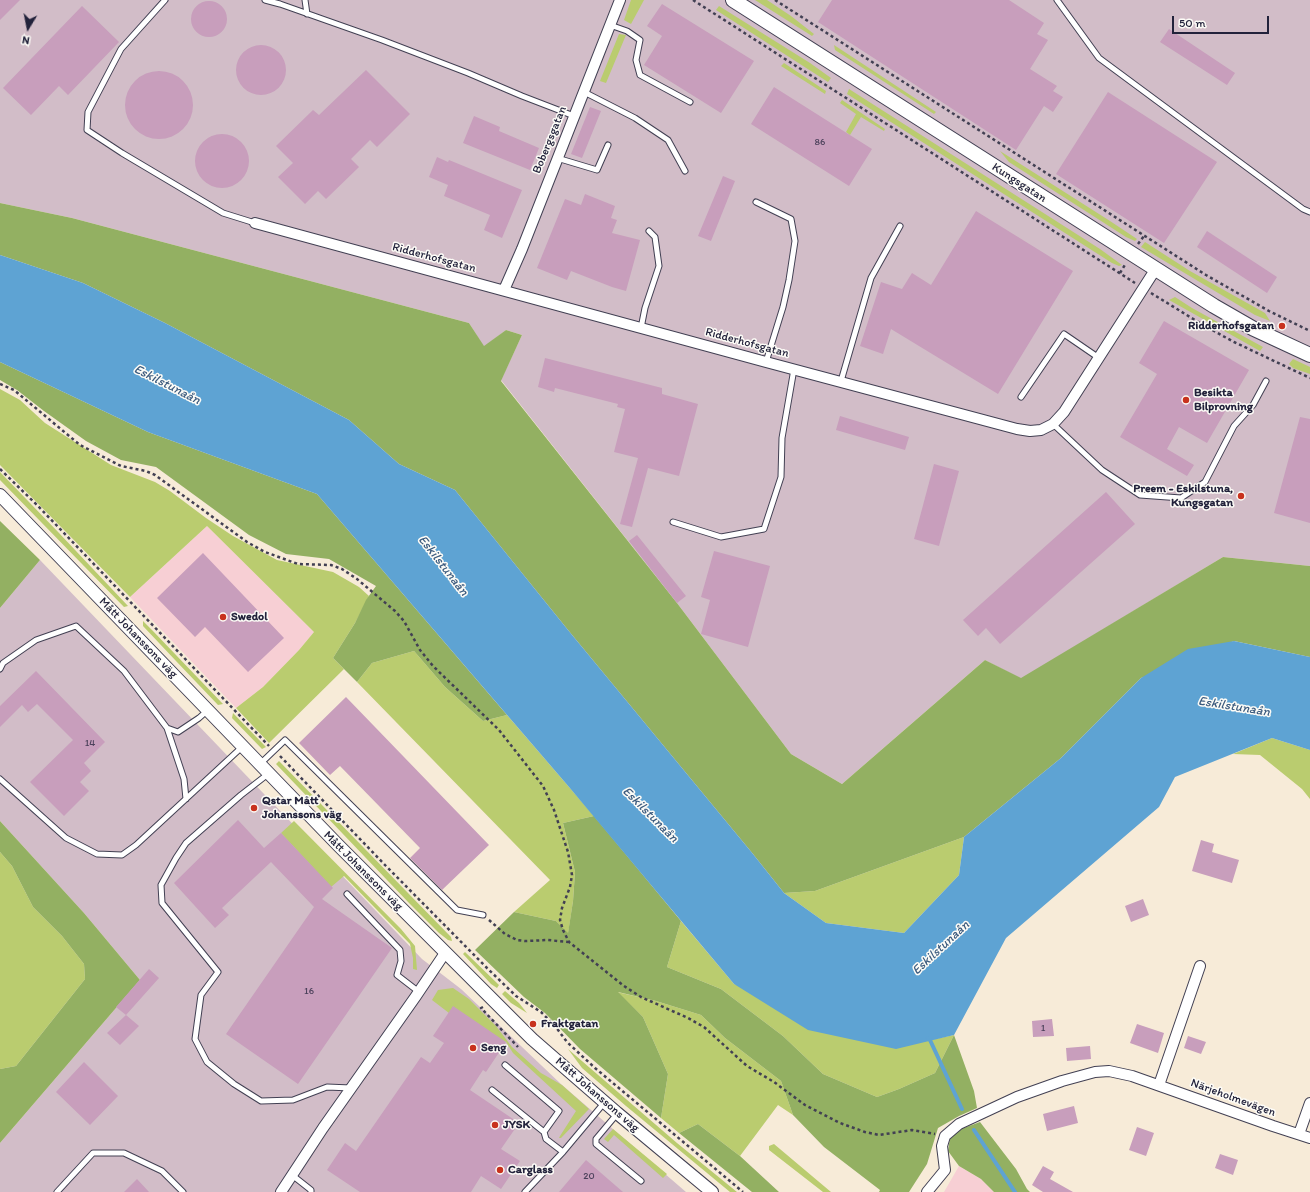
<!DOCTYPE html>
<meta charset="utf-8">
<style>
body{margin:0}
#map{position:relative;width:1310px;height:1192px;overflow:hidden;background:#f7ebd8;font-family:Itim,sans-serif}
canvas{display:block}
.north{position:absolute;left:8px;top:8px;width:40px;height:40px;-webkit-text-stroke:3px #fdfcf7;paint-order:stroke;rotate:190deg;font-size:11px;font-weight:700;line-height:16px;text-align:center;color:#22223b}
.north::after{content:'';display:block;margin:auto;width:14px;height:18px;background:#22223b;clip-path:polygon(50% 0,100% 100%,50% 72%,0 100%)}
.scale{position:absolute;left:1172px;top:16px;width:97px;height:18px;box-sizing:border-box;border:2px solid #22223b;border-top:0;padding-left:5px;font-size:12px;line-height:14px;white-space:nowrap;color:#22223b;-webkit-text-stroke:3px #fdfcf7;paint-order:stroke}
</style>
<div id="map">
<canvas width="1310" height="1192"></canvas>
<div class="north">N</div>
<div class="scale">50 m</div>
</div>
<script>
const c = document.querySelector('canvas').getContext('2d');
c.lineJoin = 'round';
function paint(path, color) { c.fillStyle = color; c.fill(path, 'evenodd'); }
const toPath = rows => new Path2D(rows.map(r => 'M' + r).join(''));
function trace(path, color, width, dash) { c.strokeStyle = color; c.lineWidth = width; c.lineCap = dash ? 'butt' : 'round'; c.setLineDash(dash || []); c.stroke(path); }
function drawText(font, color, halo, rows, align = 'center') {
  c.font = font + ' Itim,sans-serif'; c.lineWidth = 3; c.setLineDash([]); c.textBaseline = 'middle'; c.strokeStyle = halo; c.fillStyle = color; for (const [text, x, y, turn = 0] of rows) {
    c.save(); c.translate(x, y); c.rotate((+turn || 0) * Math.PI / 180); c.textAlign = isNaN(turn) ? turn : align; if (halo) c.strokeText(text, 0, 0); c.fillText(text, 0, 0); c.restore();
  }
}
const built = toPath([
 [207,526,314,632,299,650,263,687,236,708,130,597],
 [959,1166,981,1179,994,1192,944,1192]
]);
const industrial = toPath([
 [0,0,1310,0,1310,566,1223,557,1021,679,985,660,842,784,791,754,677,603,501,380,522,335,506,330,484,347,469,323,72,218,0,203],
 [40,560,422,959,461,989,562,1085,686,1192,0,1192,0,1143,140,980,84,913,0,821,0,608]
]);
const green = toPath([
 [631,0,644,0,631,24,624,20],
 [755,0,767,0,791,16,814,34,812,36],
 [719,6,810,63,831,78,828,82,716,10],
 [619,34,626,35,606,83,600,81],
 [834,45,936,112,934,114,835,50],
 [784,63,826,91,825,94,781,66],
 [849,89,1100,249,1122,265,1119,266,1112,263,847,94],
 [842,100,885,129,884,131,861,117,850,135,846,132,856,114,840,103],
 [1000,151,1110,221,1137,239,1135,241,1126,237,1009,162],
 [1145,242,1190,271,1265,313,1270,321,1255,315,1141,247],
 [1175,297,1192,308,1263,347,1260,351,1169,300],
 [1293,359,1310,367,1310,374,1293,368,1289,364],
 [0,389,20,400,45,423,111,465,155,482,170,491,206,518,233,536,277,560,333,572,359,587,369,596,355,623,333,658,344,669,269,743,236,708,263,687,299,650,314,632,207,526,130,597,0,465],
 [0,472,59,533,128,606,124,607,0,480],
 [143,621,152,630,223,704,218,705,176,661,143,626],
 [414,651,445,687,483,721,507,715,594,816,563,823,575,872,573,901,568,934,556,921,514,912,550,880,357,682,372,663],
 [233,713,266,747,262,749,232,718],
 [1272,738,1310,750,1310,799,1302,789,1260,755,1233,754],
 [279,761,451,937,452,941,448,940,439,933,409,903,276,764],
 [294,821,401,929,415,946,417,970,413,969,413,958,410,944,344,876,331,887,281,833],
 [964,837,959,875,904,933,826,923,784,893,815,891],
 [0,852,12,866,33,907,62,936,84,964,85,979,16,1066,0,1069],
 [681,921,734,984,930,1040,954,1035,935,1073,899,1089,877,1097,823,1074,783,1036,721,989,667,967],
 [465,952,499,985,497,988,491,984,463,954],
 [453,988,469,999,496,1026,512,1047,541,1073,562,1085,589,1109,561,1138,559,1138,560,1136,576,1111,513,1053,506,1042,449,1013,432,1000,438,990],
 [505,991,519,1003,527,1013,511,1003,502,994],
 [617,992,656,1001,701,1015,725,1038,781,1081,793,1115,778,1105,740,1156,698,1124,679,1133,661,1118,668,1074,643,1017],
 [568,1049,677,1143,737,1192,730,1192,626,1106,582,1068],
 [613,1129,667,1174,663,1178,614,1135,608,1142,604,1139],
 [774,1144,831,1192,823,1192,769,1150,769,1146]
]);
const forest = toPath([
 [0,203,72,218,469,323,484,346,506,330,522,335,501,381,677,603,791,754,842,784,985,660,1021,678,1223,557,1310,566,1310,657,1234,641,1141,678,1061,758,964,837,815,891,784,893,753,854,568,630,455,490,399,464,349,420,165,323,83,283,0,255],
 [0,362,148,432,317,494,507,715,483,721,445,687,414,651,372,663,357,682,333,658,355,623,366,600,376,586,329,559,286,554,249,535,156,467,121,460,86,441,44,411,17,390,0,380],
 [0,521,40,560,0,608],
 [594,816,681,921,667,967,721,989,783,1036,823,1074,877,1097,899,1089,935,1073,954,1035,974,1091,977,1108,959,1116,938,1128,927,1164,909,1192,879,1192,880,1190,824,1147,793,1115,781,1081,725,1038,701,1015,656,1001,618,992,643,1017,668,1074,661,1118,580,1049,545,1013,524,997,475,950,514,912,556,921,568,933,573,901,575,872,563,823],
 [0,821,84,913,140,980,0,1143,0,1069,16,1066,85,979,84,964,62,936,33,907,12,866,0,852],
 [980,1122,1016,1169,1027,1189,1030,1192,994,1192,981,1179,959,1166,948,1151,950,1138,958,1130],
 [698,1124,740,1156,779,1192,752,1192,679,1133]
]);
const water = toPath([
 [0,255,83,283,165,323,349,420,399,464,455,490,568,630,753,854,784,893,826,923,904,933,959,875,964,837,1061,758,1141,678,1188,649,1234,641,1310,657,1310,750,1272,738,1175,777,1159,807,1006,938,954,1035,896,1049,808,1030,734,984,569,787,317,494,148,432,0,362]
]);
const stream = toPath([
 [928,1038,930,1040,962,1109],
 [974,1130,1015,1192]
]);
const building = toPath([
 [0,0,20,0,0,20],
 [832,0,1009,0,1044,23,1037,34,1048,40,1030,69,1057,86,1053,91,1063,97,1053,112,1044,106,1016,150,818,22],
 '191 19a18 18 0 1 1 36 0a18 18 0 1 1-36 0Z',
 [662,4,754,61,721,113,644,65,662,36,647,26],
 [82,6,119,42,68,95,59,86,31,115,3,88],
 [1169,29,1235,73,1227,85,1160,42],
 '236 70a25 25 0 1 1 50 0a25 25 0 1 1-50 0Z',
 [366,70,410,114,377,147,370,140,351,159,359,167,326,199,318,191,305,204,278,177,293,163,276,146,313,110,319,115],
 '125 105a34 34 0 1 1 68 0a34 34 0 1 1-68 0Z',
 [774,87,872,149,849,186,751,124],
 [1108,92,1217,162,1164,243,1056,174],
 [590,107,601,111,582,158,571,154],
 [474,116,500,127,499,131,539,148,530,170,463,143],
 '195 161a27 27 0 1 1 54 0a27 27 0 1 1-54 0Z',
 [437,157,448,162,449,160,522,190,502,238,484,230,490,215,444,196,448,185,429,177],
 [723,176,735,181,711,241,698,236],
 [585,194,615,206,611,218,617,220,612,233,640,240,626,291,612,287,571,271,567,280,537,268,565,199,581,205],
 [976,211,1073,271,998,394,891,329,883,354,860,346,881,282,902,289,912,273,931,285],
 [1207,231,1277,277,1267,293,1197,247],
 [1164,321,1249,370,1207,443,1179,427,1167,449,1194,465,1187,476,1120,437,1157,374,1139,363],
 [545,358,662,388,662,394,698,404,679,476,648,468,632,527,620,524,638,458,614,452,625,409,617,407,618,404,555,388,554,392,538,387],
 [840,416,909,437,905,450,836,430],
 [1300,417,1310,419,1310,523,1274,513],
 [934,464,959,471,939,546,914,539],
 [1106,492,1135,524,1000,644,986,628,978,636,963,620],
 [637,535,686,596,677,603,629,541],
 [714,551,770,566,748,647,701,634,710,600,701,597],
 [203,553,284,638,248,672,205,627,195,637,157,598],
 [36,671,105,742,84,763,91,771,80,782,89,791,64,816,30,782,73,740,37,704,28,712,22,705,0,727,0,706],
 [346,697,489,845,442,890,410,858,420,848,340,766,330,775,299,743],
 [238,820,264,848,281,833,333,888,322,899,392,948,298,1084,226,1034,314,907,271,862,222,908,229,915,215,928,174,883],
 [1201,840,1214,844,1212,852,1239,860,1232,883,1192,871],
 [1143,899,1149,915,1131,922,1125,906],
 [149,969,159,978,126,1015,116,1007],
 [453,1006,506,1042,486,1072,483,1070,470,1090,519,1123,501,1149,520,1161,501,1189,481,1176,471,1192,360,1192,327,1170,345,1143,356,1151,421,1057,430,1063,444,1043,433,1036],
 [126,1015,139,1026,120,1045,107,1033],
 [1052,1019,1054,1036,1033,1037,1032,1021],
 [1137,1024,1164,1033,1158,1053,1130,1043],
 [1188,1036,1206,1042,1201,1054,1184,1048],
 [1090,1046,1091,1059,1067,1061,1066,1048],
 [84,1062,118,1096,90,1125,56,1092],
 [1074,1106,1078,1123,1047,1131,1043,1114],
 [1137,1127,1154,1133,1146,1156,1129,1150],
 [1220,1154,1238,1160,1233,1175,1215,1168],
 [586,1160,623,1192,559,1192],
 [1043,1166,1054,1172,1050,1179,1073,1192,1043,1192,1032,1185],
 [137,1179,149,1192,124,1192]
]);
const path = toPath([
 [693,0,1135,283],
 [775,0,1206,275,1269,311,1310,331],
 [1138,244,1144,236],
 [1120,273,1126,263],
 [1151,293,1203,325,1234,342,1310,378],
 [0,384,14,390,80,445,121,466,146,471,155,475,247,542,265,552,298,564,331,565,342,569,357,579,395,611,404,621,420,650,433,666,499,730,543,786,554,810,568,852,572,875,570,887,562,908,560,920,563,930,569,942,624,986,641,997,688,1018,704,1027,747,1066,774,1082,805,1105,840,1123,865,1132,879,1135,912,1130,935,1134],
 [0,469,37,505,269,746],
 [280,756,386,866,487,968,516,996,541,1012,555,1026,567,1042,595,1068,743,1192],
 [489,920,505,934,517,940,525,941,548,940,568,942],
 [483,1007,481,1008,518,1047]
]);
const service = toPath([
 [165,0,121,49,88,112,87,130,122,153,223,213,255,223],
 [265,0,280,4,382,40,468,73,522,96,574,116],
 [305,0,307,14],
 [1057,0,1099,58,1303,209,1310,212],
 [610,25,627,31,640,40,636,60,640,75,690,102],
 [584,92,635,118,668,140,685,171],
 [557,158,597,170,608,145],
 [756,202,791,219,795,241,789,280,783,307,766,362],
 [641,328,645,308,659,266,655,237,649,231],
 [841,381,871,278,900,226],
 [1021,397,1064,334,1099,358],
 [1053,424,1102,470,1140,495,1181,498,1205,482,1234,426,1253,405,1266,381],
 [673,522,721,537,764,529,781,477,782,438,794,369],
 [0,669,3,663,36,640,76,626,124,671,167,728,178,732,199,718,208,710],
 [167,728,184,779,186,799],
 [260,764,285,740,457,910,483,915],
 [268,774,241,795,186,843,176,858,161,885,162,903,218,972,201,995,195,1039,207,1062,234,1084,261,1101,293,1100,327,1087,351,1088],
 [0,779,66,838,97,854,122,855,136,845,242,747],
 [347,894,400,950,401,961,397,975,419,992],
 [505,1065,559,1111,544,1132,546,1139,563,1152,604,1103],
 [492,1090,544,1132],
 [617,1114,596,1139,596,1144,641,1181],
 [292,1175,311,1190,311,1192],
 [57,1192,93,1153,124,1153,162,1171,183,1192],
 [525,1192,563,1152]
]);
const minor = toPath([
 [255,223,766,362,1017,429,1030,431,1041,430,1053,424,1064,412,1155,270],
 [504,290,522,249,620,0],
 [1159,1085,1200,966],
 [1299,1134,1310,1103],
 [281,1192,323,1128,416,996,445,953],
 [927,1192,945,1170,942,1146,945,1136,959,1124,1017,1097,1062,1081,1095,1072,1109,1071,1132,1076,1273,1126,1310,1138]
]);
const tertiary = toPath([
 [0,495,338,845,532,1039,617,1113,712,1192]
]);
const secondary = toPath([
 [733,0,1214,306,1254,329,1310,355]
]);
const markers = [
 [1282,326,4,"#c8321e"],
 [1186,400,4,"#c8321e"],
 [1241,496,4,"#c8321e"],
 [223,617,4,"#c8321e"],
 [254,808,4,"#c8321e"],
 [533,1024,4,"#c8321e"],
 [473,1048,4,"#c8321e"],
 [495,1125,4,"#c8321e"],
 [500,1170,4,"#c8321e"]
];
const numberNames = [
 ["86",820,142],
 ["14",90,743],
 ["16",309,991],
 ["1",1043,1028],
 ["20",589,1176]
];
const streetNames = [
 ["Bobergsgatan",550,140,-68],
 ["Kungsgatan",1019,183,33],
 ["Ridderhofsgatan",434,258,15],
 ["Ridderhofsgatan",747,343,15],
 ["Mått Johanssons väg",138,638,46],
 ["Mått Johanssons väg",363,871,45],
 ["Mått Johanssons väg",597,1095,41],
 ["Närjeholmevägen",1233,1098,20]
];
const poiNames = [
 ["Ridderhofsgatan",1274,326,"right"],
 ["Besikta",1194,393],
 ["Bilprovning",1194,407],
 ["Preem - Eskilstuna,",1233,489,"right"],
 ["Kungsgatan",1233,503,"right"],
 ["Swedol",231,617],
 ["Qstar Mått",262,801],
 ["Johanssons väg",262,815],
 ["Fraktgatan",541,1024],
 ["Seng",481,1048],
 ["JYSK",503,1125],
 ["Carglass",508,1170]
];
const waterNames = [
 ["Eskilstunaån",167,385,27],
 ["Eskilstunaån",443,566,52],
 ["Eskilstunaån",1234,707,9],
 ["Eskilstunaån",650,815,45],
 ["Eskilstunaån",941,948,-43]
];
paint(built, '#f7cfd4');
paint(industrial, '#d2bdc8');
paint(green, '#bacc6f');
paint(forest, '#93b062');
paint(water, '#5ea3d3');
trace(stream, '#5ea3d3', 4);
paint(building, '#c89ebc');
trace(service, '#424053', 7);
trace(minor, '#424053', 12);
trace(tertiary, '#424053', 14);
trace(secondary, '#424053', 16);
trace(path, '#424053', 2.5, [3, 3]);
trace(service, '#fff', 5);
trace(minor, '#fff', 10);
trace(tertiary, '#fff', 12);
trace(secondary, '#fff', 14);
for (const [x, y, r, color] of markers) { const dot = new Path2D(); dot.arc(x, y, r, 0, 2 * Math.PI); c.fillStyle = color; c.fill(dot); trace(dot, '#fdfcf7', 1.5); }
drawText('10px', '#4c415b', null, numberNames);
drawText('12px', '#22223b', '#fdfcf7', streetNames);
drawText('bold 12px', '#22223b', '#fdfcf7', poiNames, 'left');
drawText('italic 13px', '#3d5c7f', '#fdfcf7', waterNames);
</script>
